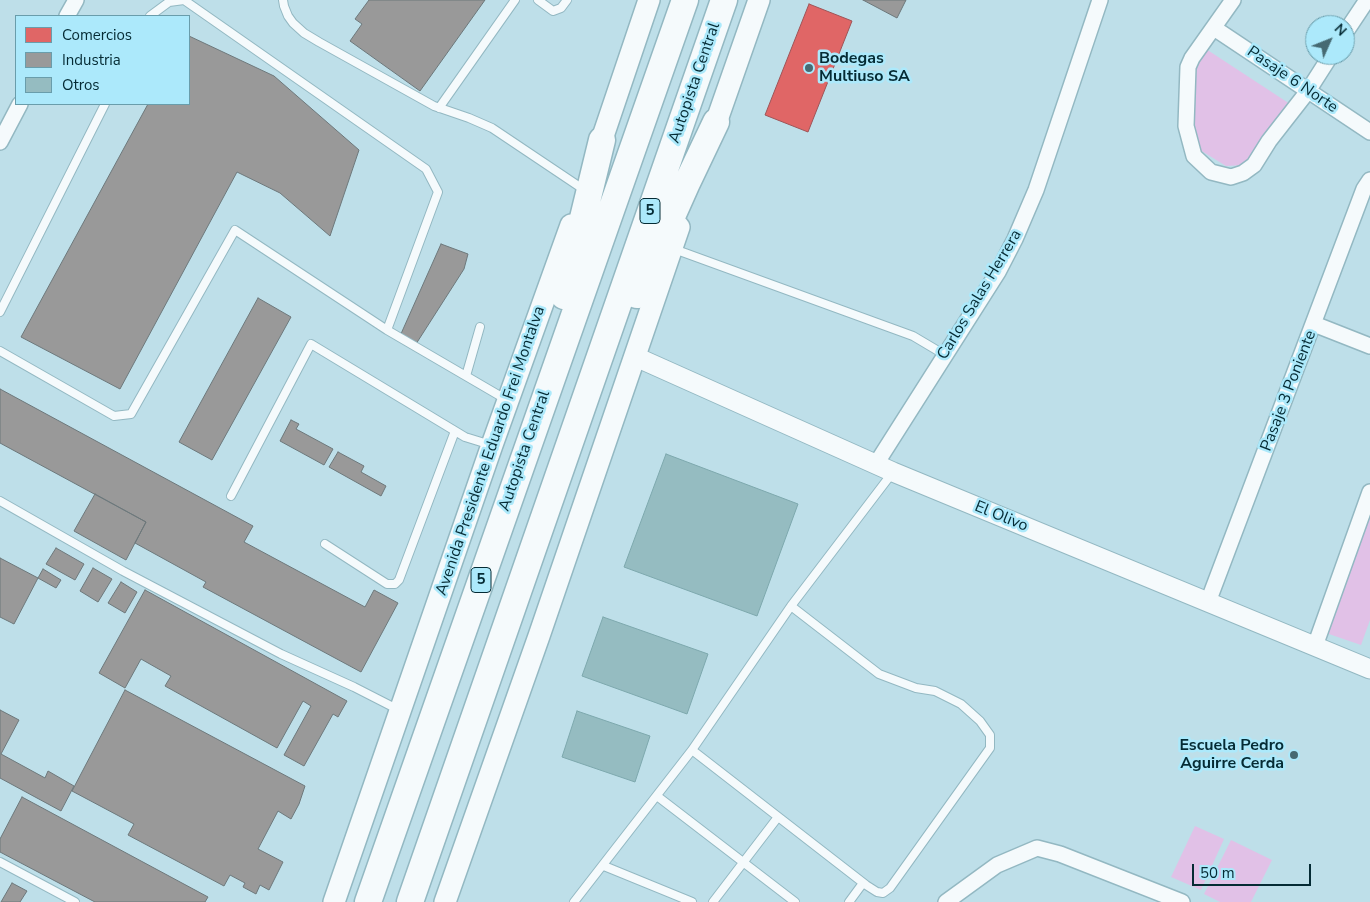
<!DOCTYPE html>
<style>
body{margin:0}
#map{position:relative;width:1370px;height:902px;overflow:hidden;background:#bedfe9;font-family:"Nunito Sans",sans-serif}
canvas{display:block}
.legend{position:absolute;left:15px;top:15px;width:175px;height:90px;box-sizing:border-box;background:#ace9fb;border:1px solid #699dab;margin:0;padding:6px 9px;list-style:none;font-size:15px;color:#052b34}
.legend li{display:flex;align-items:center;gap:10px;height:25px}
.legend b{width:25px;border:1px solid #699dab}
.north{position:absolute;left:1305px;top:15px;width:50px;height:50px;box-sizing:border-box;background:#ace9fb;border:1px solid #699dab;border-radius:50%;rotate:46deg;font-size:14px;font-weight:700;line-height:20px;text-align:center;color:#052b34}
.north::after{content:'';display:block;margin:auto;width:18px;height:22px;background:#466a73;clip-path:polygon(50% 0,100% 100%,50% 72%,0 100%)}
.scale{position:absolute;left:1192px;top:864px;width:119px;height:22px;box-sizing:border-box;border:2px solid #052b34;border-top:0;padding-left:6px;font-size:15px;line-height:18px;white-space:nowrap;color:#052b34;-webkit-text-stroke:4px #ace9fb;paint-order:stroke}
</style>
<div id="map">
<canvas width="1370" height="902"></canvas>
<ul class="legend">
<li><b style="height:14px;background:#e06666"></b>Comercios</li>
<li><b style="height:14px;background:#999"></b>Industria</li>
<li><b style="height:14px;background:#95bcc1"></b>Otros</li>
</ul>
<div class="north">N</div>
<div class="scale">50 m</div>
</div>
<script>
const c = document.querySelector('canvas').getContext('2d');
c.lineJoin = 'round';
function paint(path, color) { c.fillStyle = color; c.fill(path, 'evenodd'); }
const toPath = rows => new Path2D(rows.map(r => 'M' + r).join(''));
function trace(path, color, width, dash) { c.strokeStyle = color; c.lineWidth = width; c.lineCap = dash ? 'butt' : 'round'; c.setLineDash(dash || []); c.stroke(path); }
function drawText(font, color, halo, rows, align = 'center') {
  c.font = font + ' "Nunito Sans",sans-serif'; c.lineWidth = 5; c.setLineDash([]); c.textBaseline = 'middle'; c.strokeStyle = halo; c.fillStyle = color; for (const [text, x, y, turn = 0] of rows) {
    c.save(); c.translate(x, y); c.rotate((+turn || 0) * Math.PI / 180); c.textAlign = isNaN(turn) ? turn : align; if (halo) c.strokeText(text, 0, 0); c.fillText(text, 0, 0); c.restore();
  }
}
const green = toPath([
 [1206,49,1290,104,1245,165,1226,166,1200,150,1190,124,1191,73],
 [1370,516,1370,620,1361,645,1326,633],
 [1195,826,1224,839,1201,890,1171,877],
 [1231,840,1272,860,1251,902,1220,902,1204,894]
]);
const shops = toPath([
 [809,4,852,21,808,132,765,115,809,4]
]);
const industry = toPath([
 [369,0,485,0,420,91,350,41,362,24,355,19,369,0],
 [863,0,906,0,897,18,863,0],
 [189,36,274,76,359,150,330,236,280,193,237,172,120,389,21,337,148,104,189,104,189,36],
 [441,244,468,254,464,269,416,344,400,336,441,244],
 [258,298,291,317,212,460,179,442,258,298],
 [0,389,253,526,244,542,365,607,374,590,398,603,361,672,203,587,206,582,135,543,146,522,0,443,0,389],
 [291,420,299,424,296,429,333,449,324,465,280,441,291,420],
 [338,452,364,466,361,472,386,486,381,496,329,467,338,452],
 [95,494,146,522,126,560,74,531,95,494],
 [56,548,84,564,75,580,46,564,56,548],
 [0,558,38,578,14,624,0,617,0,558],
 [93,568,112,579,98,602,80,591,93,568],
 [43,569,61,580,56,588,38,578,43,569],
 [121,582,137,592,125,613,108,603,121,582],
 [145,590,347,701,338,717,333,714,304,766,284,755,311,706,303,701,277,748,165,686,171,676,141,659,125,688,99,673,145,590],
 [125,690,305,786,299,804,291,819,278,811,258,849,283,862,269,890,260,885,256,894,243,887,245,883,230,875,224,886,128,835,134,824,72,791,125,690],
 [0,710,19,720,1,754,45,778,48,771,74,786,61,811,0,778,0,710],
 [22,797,208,897,205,902,95,902,0,852,0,839,22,797],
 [12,883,27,891,20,902,1,902,12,883]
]);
const building = toPath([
 [666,454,798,504,757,616,624,567,666,454],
 [603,617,708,654,687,714,582,676,603,617],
 [577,711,650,736,635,782,562,757,577,711]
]);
const service = toPath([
 [283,0,284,6,288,16,293,23,304,33,319,42,434,106,469,118,492,128,583,189],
 [538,0,553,11,561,8,567,0],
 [150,16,169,2,184,0,426,169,438,192,387,330,507,400],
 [439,108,515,0],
 [674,249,913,336,945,355],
 [0,312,105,104],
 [0,351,114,416,131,414,235,230,387,330],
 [466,376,480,327],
 [231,496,311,344,465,437,491,445],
 [0,501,123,571,281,654,354,687,399,710],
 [325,544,387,584,395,584,399,580,455,431],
 [692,750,866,885,877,892,883,893,890,888,990,748,990,735,980,721,961,704,935,691,916,688,879,674,791,606],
 [657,796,795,902],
 [0,862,75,902],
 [604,866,692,902],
 [574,902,692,750,791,606,893,472],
 [713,902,778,817],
 [849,902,863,883]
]);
const minor = toPath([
 [1233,0,1192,58,1188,67,1186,126,1194,156,1211,172,1231,177,1243,173,1254,165,1269,141,1308,91,1331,55],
 [67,16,76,0],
 [1214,28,1370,132],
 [1345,33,1367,0],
 [0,142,20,104],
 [1314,324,1370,346],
 [876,464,998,272,1015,239,1036,190,1100,0],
 [1208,602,1364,189,1370,180],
 [1315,646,1370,492],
 [946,902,997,865,1037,848,1060,854,1182,902]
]);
const tertiary = toPath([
 [636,357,893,472,1370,669]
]);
const secondary = toPath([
 [711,137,759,0],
 [597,154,649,0],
 [334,902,492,445,571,225],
 [445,902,539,636,679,227]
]);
const motorway = toPath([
 [637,295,686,185,716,122],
 [564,296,602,140],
 [368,902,685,0],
 [410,902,724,0]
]);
const markers = [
 [809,68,5,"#466a73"],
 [1294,755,5,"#466a73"]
];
const shields = [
 [650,211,20],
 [481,580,20]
];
const shieldNames = [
 ["5",650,211],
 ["5",481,580]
];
const poiNames = [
 ["Bodegas",819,59],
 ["Multiuso SA",819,77],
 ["Escuela Pedro",1284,746,"right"],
 ["Aguirre Cerda",1284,764,"right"]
];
const streetNames = [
 ["Pasaje 6 Norte",1292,80,34],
 ["Autopista Central",695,83,-71],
 ["Carlos Salas Herrera",980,295,-59],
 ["Pasaje 3 Poniente",1289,391,-69],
 ["Avenida Presidente Eduardo Frei Montalva",491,451,-71],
 ["Autopista Central",525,451,-71],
 ["El Olivo",1001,517,22]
];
paint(green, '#e1c1e7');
paint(shops, '#e06666');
trace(shops, '#9e5457', 1);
paint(industry, '#999');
trace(industry, '#6d787b', 1);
paint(building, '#95bcc1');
trace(building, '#7da8ad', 1);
trace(service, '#93b8c2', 10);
trace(minor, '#93b8c2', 18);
trace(tertiary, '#93b8c2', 21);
trace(secondary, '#93b8c2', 24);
trace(motorway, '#93b8c2', 29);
trace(service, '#f5fafc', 8);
trace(minor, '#f5fafc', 15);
trace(tertiary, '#f5fafc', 19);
trace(secondary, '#f5fafc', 21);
trace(motorway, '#f5fafc', 26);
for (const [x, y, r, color] of markers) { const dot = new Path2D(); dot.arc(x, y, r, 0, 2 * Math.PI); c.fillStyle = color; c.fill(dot); trace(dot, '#ace9fb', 2); }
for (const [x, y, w] of shields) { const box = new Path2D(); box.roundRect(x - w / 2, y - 12.5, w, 25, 4); c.fillStyle = '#ace9fb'; c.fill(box); trace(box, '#052b34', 1); }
drawText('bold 15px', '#052b34', null, shieldNames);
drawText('bold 16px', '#052b34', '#ace9fb', poiNames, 'left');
drawText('16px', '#052b34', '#ace9fb', streetNames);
</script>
